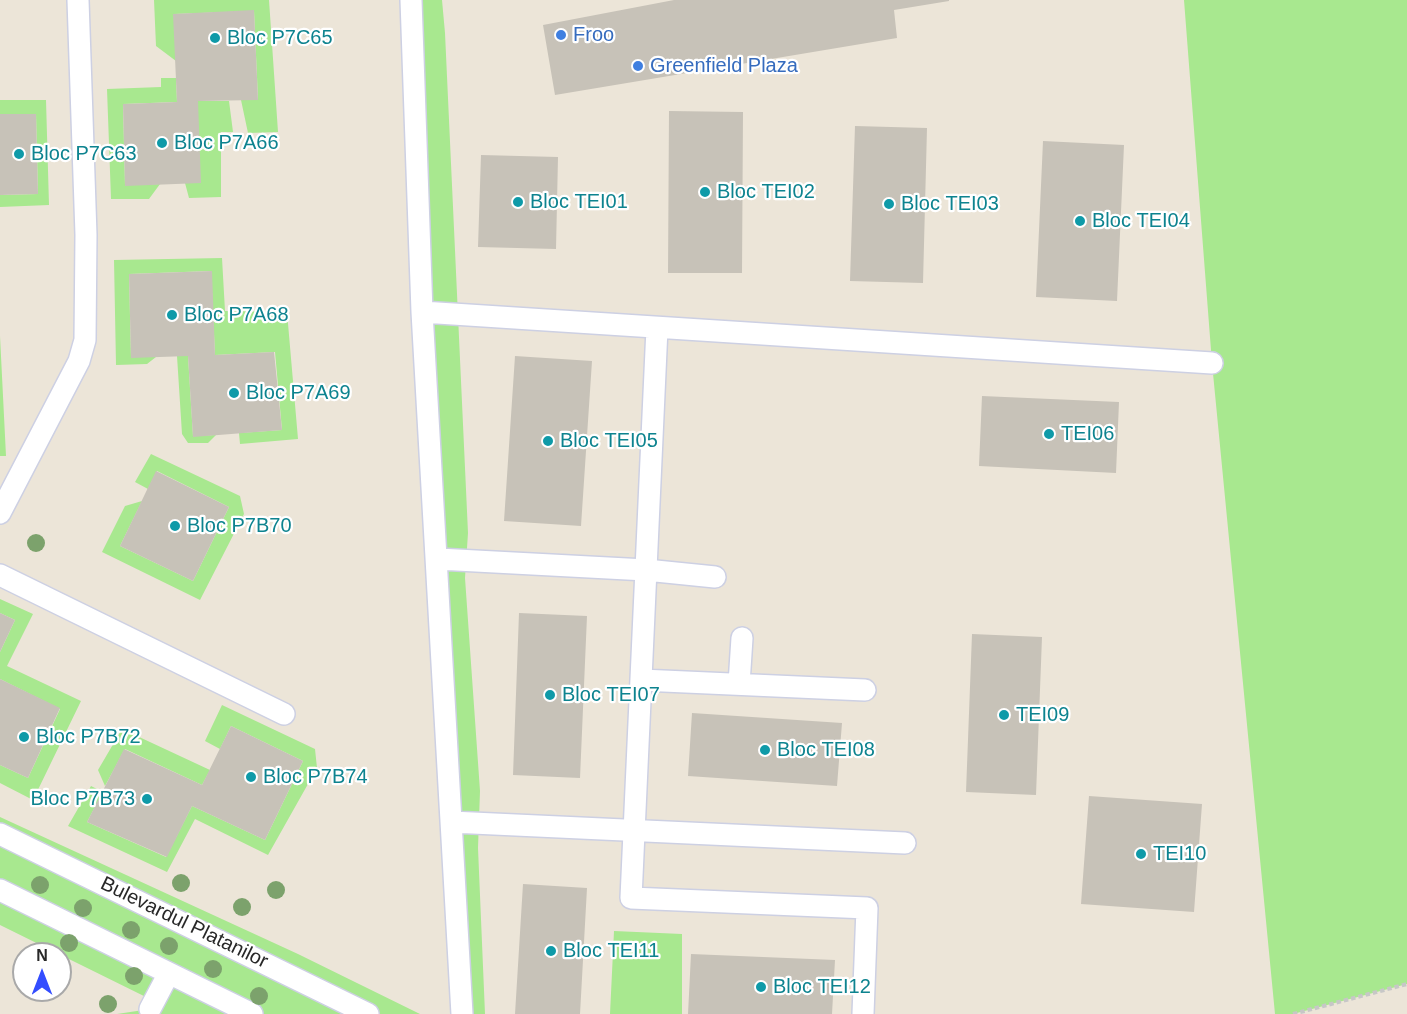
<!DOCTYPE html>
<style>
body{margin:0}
#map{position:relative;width:1407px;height:1014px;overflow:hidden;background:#ece5d8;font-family:Arial,sans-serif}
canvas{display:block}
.north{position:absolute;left:12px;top:942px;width:60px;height:60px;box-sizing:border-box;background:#fff;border:2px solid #a9a9a9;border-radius:50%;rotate:0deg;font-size:16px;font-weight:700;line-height:24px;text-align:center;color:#282828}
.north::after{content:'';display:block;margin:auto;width:21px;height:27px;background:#334dff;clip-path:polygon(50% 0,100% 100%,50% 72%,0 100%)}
</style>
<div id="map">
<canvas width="1407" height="1014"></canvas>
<div class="north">N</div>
</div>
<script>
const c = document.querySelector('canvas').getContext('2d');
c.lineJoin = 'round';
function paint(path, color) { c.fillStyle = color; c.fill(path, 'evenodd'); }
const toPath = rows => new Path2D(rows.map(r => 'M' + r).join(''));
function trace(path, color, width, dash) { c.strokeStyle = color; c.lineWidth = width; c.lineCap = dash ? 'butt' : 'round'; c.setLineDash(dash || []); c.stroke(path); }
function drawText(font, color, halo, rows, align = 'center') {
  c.font = font + ' Arial,sans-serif'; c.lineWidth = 4.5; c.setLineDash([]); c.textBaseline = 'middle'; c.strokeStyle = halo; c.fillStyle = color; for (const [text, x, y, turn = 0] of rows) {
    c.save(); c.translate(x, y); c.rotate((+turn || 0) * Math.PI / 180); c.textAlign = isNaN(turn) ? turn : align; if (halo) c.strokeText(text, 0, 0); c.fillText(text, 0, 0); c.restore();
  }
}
const green = toPath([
 [154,0,269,0,278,132,248,133,241,100,258,99,254,11,174,14,176,61,156,46],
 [411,0,442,0,445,33,468,533,465,578,480,791,478,848,485,1014,462,1014],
 [1184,0,1407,0,1407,984,1293,1014,1275,1014,1212,363],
 [161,78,176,78,177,102,123,104,125,185,160,184,149,199,111,199,107,89,161,87],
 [0,100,46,100,49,205,0,207,0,195,38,194,36,114,0,114],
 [198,101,229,101,233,132,221,132,221,197,189,198,185,183],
 [222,258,225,311,287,312,298,439,240,444,239,433,282,430,275,352,215,355,211,271,129,274,131,357,156,357,147,364,116,365,114,260],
 [0,336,6,456,0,456],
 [177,356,188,356,193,436,216,435,208,443,188,443,182,434],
 [151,454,240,496,244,514,200,600,102,552,125,506,142,501,120,546,193,581,229,507,157,471,148,489,135,482],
 [0,599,33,614,7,666,81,701,33,800,0,783,0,765,28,778,60,709,0,679,0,652,15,620,0,613],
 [222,705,315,749,317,768,268,855,195,819,167,872,68,826,91,786,103,792,87,822,166,857,192,806,265,840,303,761,231,726,220,749,205,741],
 [122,729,210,770,202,785,125,749,105,786,98,770],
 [0,817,298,954,420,1014,117,1014,150,1009,154,1001,0,925],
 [614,931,682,934,682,1014,610,1014]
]);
const building = toPath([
 [674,0,949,0,949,1,894,10,897,38,555,95,543,25],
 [254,10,258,100,198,101,201,183,125,186,123,104,177,102,173,14],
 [669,111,743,112,742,273,668,273],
 [0,114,36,114,38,194,0,195],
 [855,126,927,128,923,283,850,281],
 [1043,141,1124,145,1117,301,1036,297],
 [481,155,558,157,556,249,478,247],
 [212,271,215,355,274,352,282,430,193,437,188,356,131,358,129,274],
 [515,356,592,361,581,526,504,521],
 [982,396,1119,402,1116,473,979,466],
 [156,471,229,507,193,581,120,546],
 [0,613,15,620,0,652],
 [519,613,587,616,580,778,513,775],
 [972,634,1042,637,1036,795,966,792],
 [0,679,60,708,28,778,0,765],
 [692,713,842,723,837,786,688,776],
 [231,726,303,761,265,840,192,806,167,857,87,822,124,749,202,785],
 [1089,796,1202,804,1194,912,1081,904],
 [523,884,587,888,580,1014,515,1014],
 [691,954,835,960,832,1014,688,1014]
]);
const path = toPath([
 [1293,1014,1407,984]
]);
const street = toPath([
 [411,0,422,312,462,1014],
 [422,312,1212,363],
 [657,328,631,898,867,908,863,1014],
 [0,513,79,361,85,340,86,235,78,0],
 [438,559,646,570,715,577],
 [0,575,284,714],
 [641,680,865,690],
 [739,684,742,638],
 [451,822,905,843],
 [0,834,368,1014],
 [0,890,252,1014],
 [150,1009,169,973]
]);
const trees = [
 [36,543],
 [181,883],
 [40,885],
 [276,890],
 [242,907],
 [83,908],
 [131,930],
 [69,943],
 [169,946],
 [213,969],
 [134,976],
 [259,996],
 [108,1004]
];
const markers = [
 [561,35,6,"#3f7fe0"],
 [215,38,6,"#0f9aa8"],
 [638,66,6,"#3f7fe0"],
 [162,143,6,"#0f9aa8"],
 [19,154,6,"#0f9aa8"],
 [705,192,6,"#0f9aa8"],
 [518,202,6,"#0f9aa8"],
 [889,204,6,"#0f9aa8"],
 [1080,221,6,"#0f9aa8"],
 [172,315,6,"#0f9aa8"],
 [234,393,6,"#0f9aa8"],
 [1049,434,6,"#0f9aa8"],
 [548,441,6,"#0f9aa8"],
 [175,526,6,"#0f9aa8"],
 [550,695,6,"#0f9aa8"],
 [1004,715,6,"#0f9aa8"],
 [24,737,6,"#0f9aa8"],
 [765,750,6,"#0f9aa8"],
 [251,777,6,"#0f9aa8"],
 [147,799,6,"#0f9aa8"],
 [1141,854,6,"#0f9aa8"],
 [551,951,6,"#0f9aa8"],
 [761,987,6,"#0f9aa8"]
];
const shopNames = [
 ["Froo",573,35],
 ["Greenfield Plaza",650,66]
];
const cultureNames = [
 ["Bloc P7C65",227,38],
 ["Bloc P7A66",174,143],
 ["Bloc P7C63",31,154],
 ["Bloc TEI02",717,192],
 ["Bloc TEI01",530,202],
 ["Bloc TEI03",901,204],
 ["Bloc TEI04",1092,221],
 ["Bloc P7A68",184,315],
 ["Bloc P7A69",246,393],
 ["TEI06",1061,434],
 ["Bloc TEI05",560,441],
 ["Bloc P7B70",187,526],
 ["Bloc TEI07",562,695],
 ["TEI09",1016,715],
 ["Bloc P7B72",36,737],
 ["Bloc TEI08",777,750],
 ["Bloc P7B74",263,777],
 ["Bloc P7B73",135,799,"right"],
 ["TEI10",1153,854],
 ["Bloc TEI11",563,951],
 ["Bloc TEI12",773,987]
];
const streetNames = [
 ["Bulevardul Platanilor",184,923,26]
];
paint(green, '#a8e88f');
paint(building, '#c7c2b8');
trace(street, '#cdd0e3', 24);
trace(path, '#c7c7c7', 4, [4.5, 3]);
trace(street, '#fff', 21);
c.fillStyle = '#7ca26c';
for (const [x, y] of trees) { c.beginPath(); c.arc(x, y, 9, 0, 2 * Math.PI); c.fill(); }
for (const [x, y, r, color] of markers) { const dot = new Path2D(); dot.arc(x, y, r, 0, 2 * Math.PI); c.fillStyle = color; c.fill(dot); trace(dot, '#fff', 2); }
drawText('20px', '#366cbe', '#fff', shopNames, 'left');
drawText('20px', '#0d838f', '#fff', cultureNames, 'left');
drawText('20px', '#282828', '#fff', streetNames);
</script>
